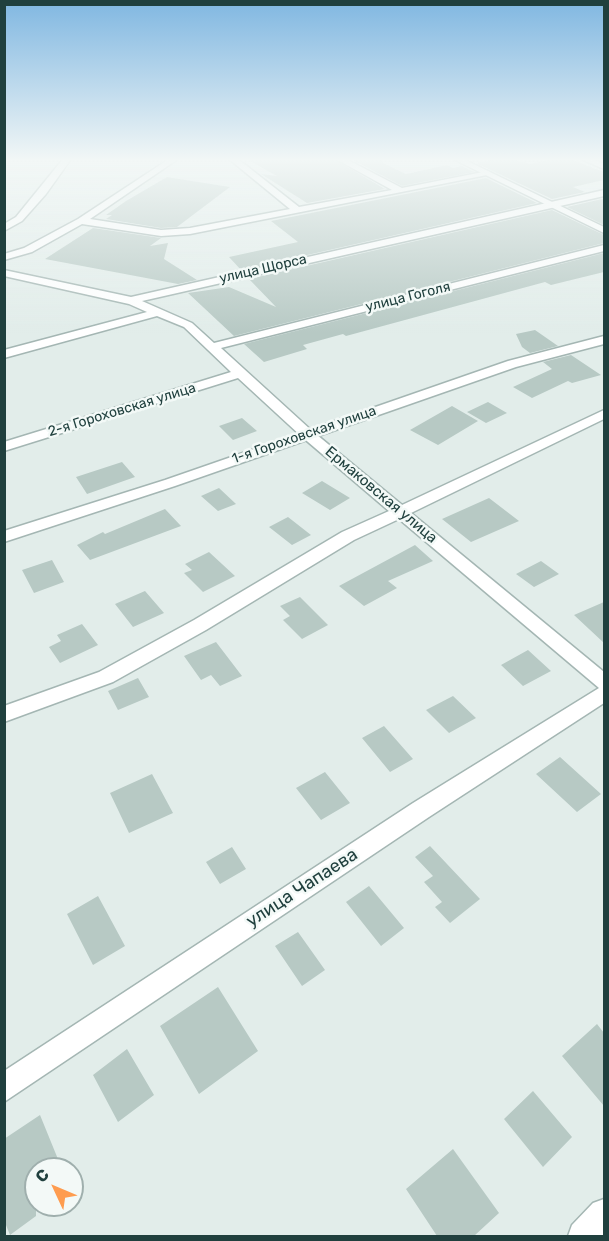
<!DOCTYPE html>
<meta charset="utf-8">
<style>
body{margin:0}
#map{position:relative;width:609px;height:1241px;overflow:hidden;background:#e2edea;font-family:Rubik,sans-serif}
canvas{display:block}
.frame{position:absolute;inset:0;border:6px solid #20403e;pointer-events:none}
.north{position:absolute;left:24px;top:1157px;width:60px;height:60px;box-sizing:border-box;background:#f3f9f7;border:2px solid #9fafad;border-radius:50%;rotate:314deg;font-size:16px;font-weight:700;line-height:24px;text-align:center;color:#20403e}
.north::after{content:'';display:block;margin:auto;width:21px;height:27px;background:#fe9c4f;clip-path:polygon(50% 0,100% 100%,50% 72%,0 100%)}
</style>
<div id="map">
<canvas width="609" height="1241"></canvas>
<div class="frame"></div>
<div class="north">С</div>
</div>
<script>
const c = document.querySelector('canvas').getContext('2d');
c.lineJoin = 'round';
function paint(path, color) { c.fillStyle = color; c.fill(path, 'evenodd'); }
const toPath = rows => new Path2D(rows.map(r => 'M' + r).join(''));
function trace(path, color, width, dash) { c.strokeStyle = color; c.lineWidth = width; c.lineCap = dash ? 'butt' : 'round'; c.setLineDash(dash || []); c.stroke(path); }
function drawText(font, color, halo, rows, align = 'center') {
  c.font = font + ' Rubik,sans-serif'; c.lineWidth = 5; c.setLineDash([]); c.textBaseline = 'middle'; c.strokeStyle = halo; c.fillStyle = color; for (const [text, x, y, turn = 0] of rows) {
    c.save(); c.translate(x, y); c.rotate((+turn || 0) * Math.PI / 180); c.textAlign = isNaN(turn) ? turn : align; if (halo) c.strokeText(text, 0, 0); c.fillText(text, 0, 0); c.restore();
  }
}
const building = toPath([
 [246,159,334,159,385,189,307,203,261,174,277,176],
 [351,159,383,159,383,163,406,174,447,165,453,168,462,166,474,172,402,186],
 [496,159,511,159,530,164,554,159,570,159,604,172,604,180,573,187,585,192,552,199,476,163],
 [167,177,230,187,177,227,161,228,106,219,112,215,106,215,126,201],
 [486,178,537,203,241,270,229,257,298,242,271,221],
 [602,199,604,200,604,225,567,207],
 [552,210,604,235,604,243,234,336,188,293,229,287,276,307,249,279],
 [93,228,161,238,150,246,168,243,164,259,197,280,178,284,45,259],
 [604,253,604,272,551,285,545,282,346,336,343,334,303,345,307,349,264,362,244,344],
 [535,330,558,346,530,353,522,347,516,334],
 [571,355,601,375,572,383,568,381,532,398,513,387,552,369,543,362],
 [488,402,507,413,486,423,467,412],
 [452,406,478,421,438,445,410,430],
 [242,418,257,431,233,440,219,426],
 [122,462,135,477,87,494,76,477],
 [322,481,350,498,330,510,302,493],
 [219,488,236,504,218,511,201,496],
 [489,498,519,521,471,542,442,519],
 [165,509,181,526,90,560,77,545,103,532,105,534],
 [288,517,311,535,292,545,269,527],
 [415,545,433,561,388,581,397,588,364,606,339,586],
 [209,552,235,576,203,592,184,573,192,570,185,564],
 [52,560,64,582,34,593,22,570],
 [541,561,559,574,534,587,516,574],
 [145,591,164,613,133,627,115,604],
 [300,597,328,625,302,639,283,620,290,616,280,606],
 [604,602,604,643,574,615],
 [82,624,98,645,60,663,49,647,61,641,57,635],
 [216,642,242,676,220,686,211,675,201,680,184,656],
 [528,650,551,671,523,686,501,665],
 [138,678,149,697,118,710,108,691],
 [453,696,476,718,449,733,426,710],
 [384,726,413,759,390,772,362,738],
 [560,757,601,794,577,812,536,774],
 [325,772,350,803,321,820,296,788],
 [152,774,173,813,129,833,110,793],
 [430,846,480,899,450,923,435,907,442,902,424,882,433,876,415,857],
 [232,847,246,869,220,884,206,862],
 [369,886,404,928,381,946,346,902],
 [98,896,125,946,93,965,67,914],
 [298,932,325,970,302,986,275,946],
 [218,987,258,1051,199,1094,160,1026],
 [597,1024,604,1033,604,1106,562,1056],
 [127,1049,154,1095,118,1122,93,1075],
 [533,1091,572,1137,543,1167,504,1119],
 [40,1115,62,1169,36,1169,36,1216,10,1235,4,1220,4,1139],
 [453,1149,499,1213,474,1236,437,1236,406,1189]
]);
const minor = toPath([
 [63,159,71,159,46,194,22,221,4,231,4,224,16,217,63,159],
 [169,159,178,159,90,219,161,230,190,228,290,209,229,159,238,159,299,207,392,190,336,159,346,159,402,188,488,171,492,174,190,234,161,236,82,224,32,252,4,260,4,254,24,248,78,219,169,159],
 [581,159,592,159,604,164,604,169,581,159],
 [604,190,604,196,142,301,192,323,214,343,604,245,604,251,221,348,311,430,402,505,604,410,604,419,411,513,604,672,604,703,429,817,4,1102,4,1071,413,803,599,688,399,519,354,540,206,630,113,682,4,722,4,706,99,672,194,620,342,532,389,511,301,436,238,378,4,451,4,442,231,372,184,327,157,316,4,358,4,350,147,312,129,304,4,276,4,270,131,297,604,190],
 [604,1199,604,1236,568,1236,572,1225,593,1203,604,1199]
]);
const tertiary = toPath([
 [453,159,463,159,604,227,604,233,453,159],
 [604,336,604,344,516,367,175,486,4,542,4,531,165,480,508,361,604,336]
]);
const farStreetnames = [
 ["улица Щорса",263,269,-13],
 ["улица Гоголя",408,297,-14],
 ["2-я Гороховская улица",122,410,-17],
 ["1-я Гороховская улица",304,435,-19]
];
const streetNames = [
 ["Ермаковская улица",381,495,40]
];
const nearStreetnames = [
 ["улица Чапаева",302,888,-33]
];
paint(building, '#b7c9c4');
trace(minor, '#a4b6b3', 3);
trace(tertiary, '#a4b6b3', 3);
paint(minor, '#fff');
paint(tertiary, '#fff');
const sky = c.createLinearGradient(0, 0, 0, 333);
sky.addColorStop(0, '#80b7e1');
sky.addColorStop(0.48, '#f2f7f6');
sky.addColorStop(1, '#f2f7f600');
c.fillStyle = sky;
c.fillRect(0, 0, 609, 333);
drawText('14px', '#20403e', '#f3f9f7', farStreetnames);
drawText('15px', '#20403e', '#f3f9f7', streetNames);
drawText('18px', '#20403e', '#f3f9f7', nearStreetnames);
</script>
